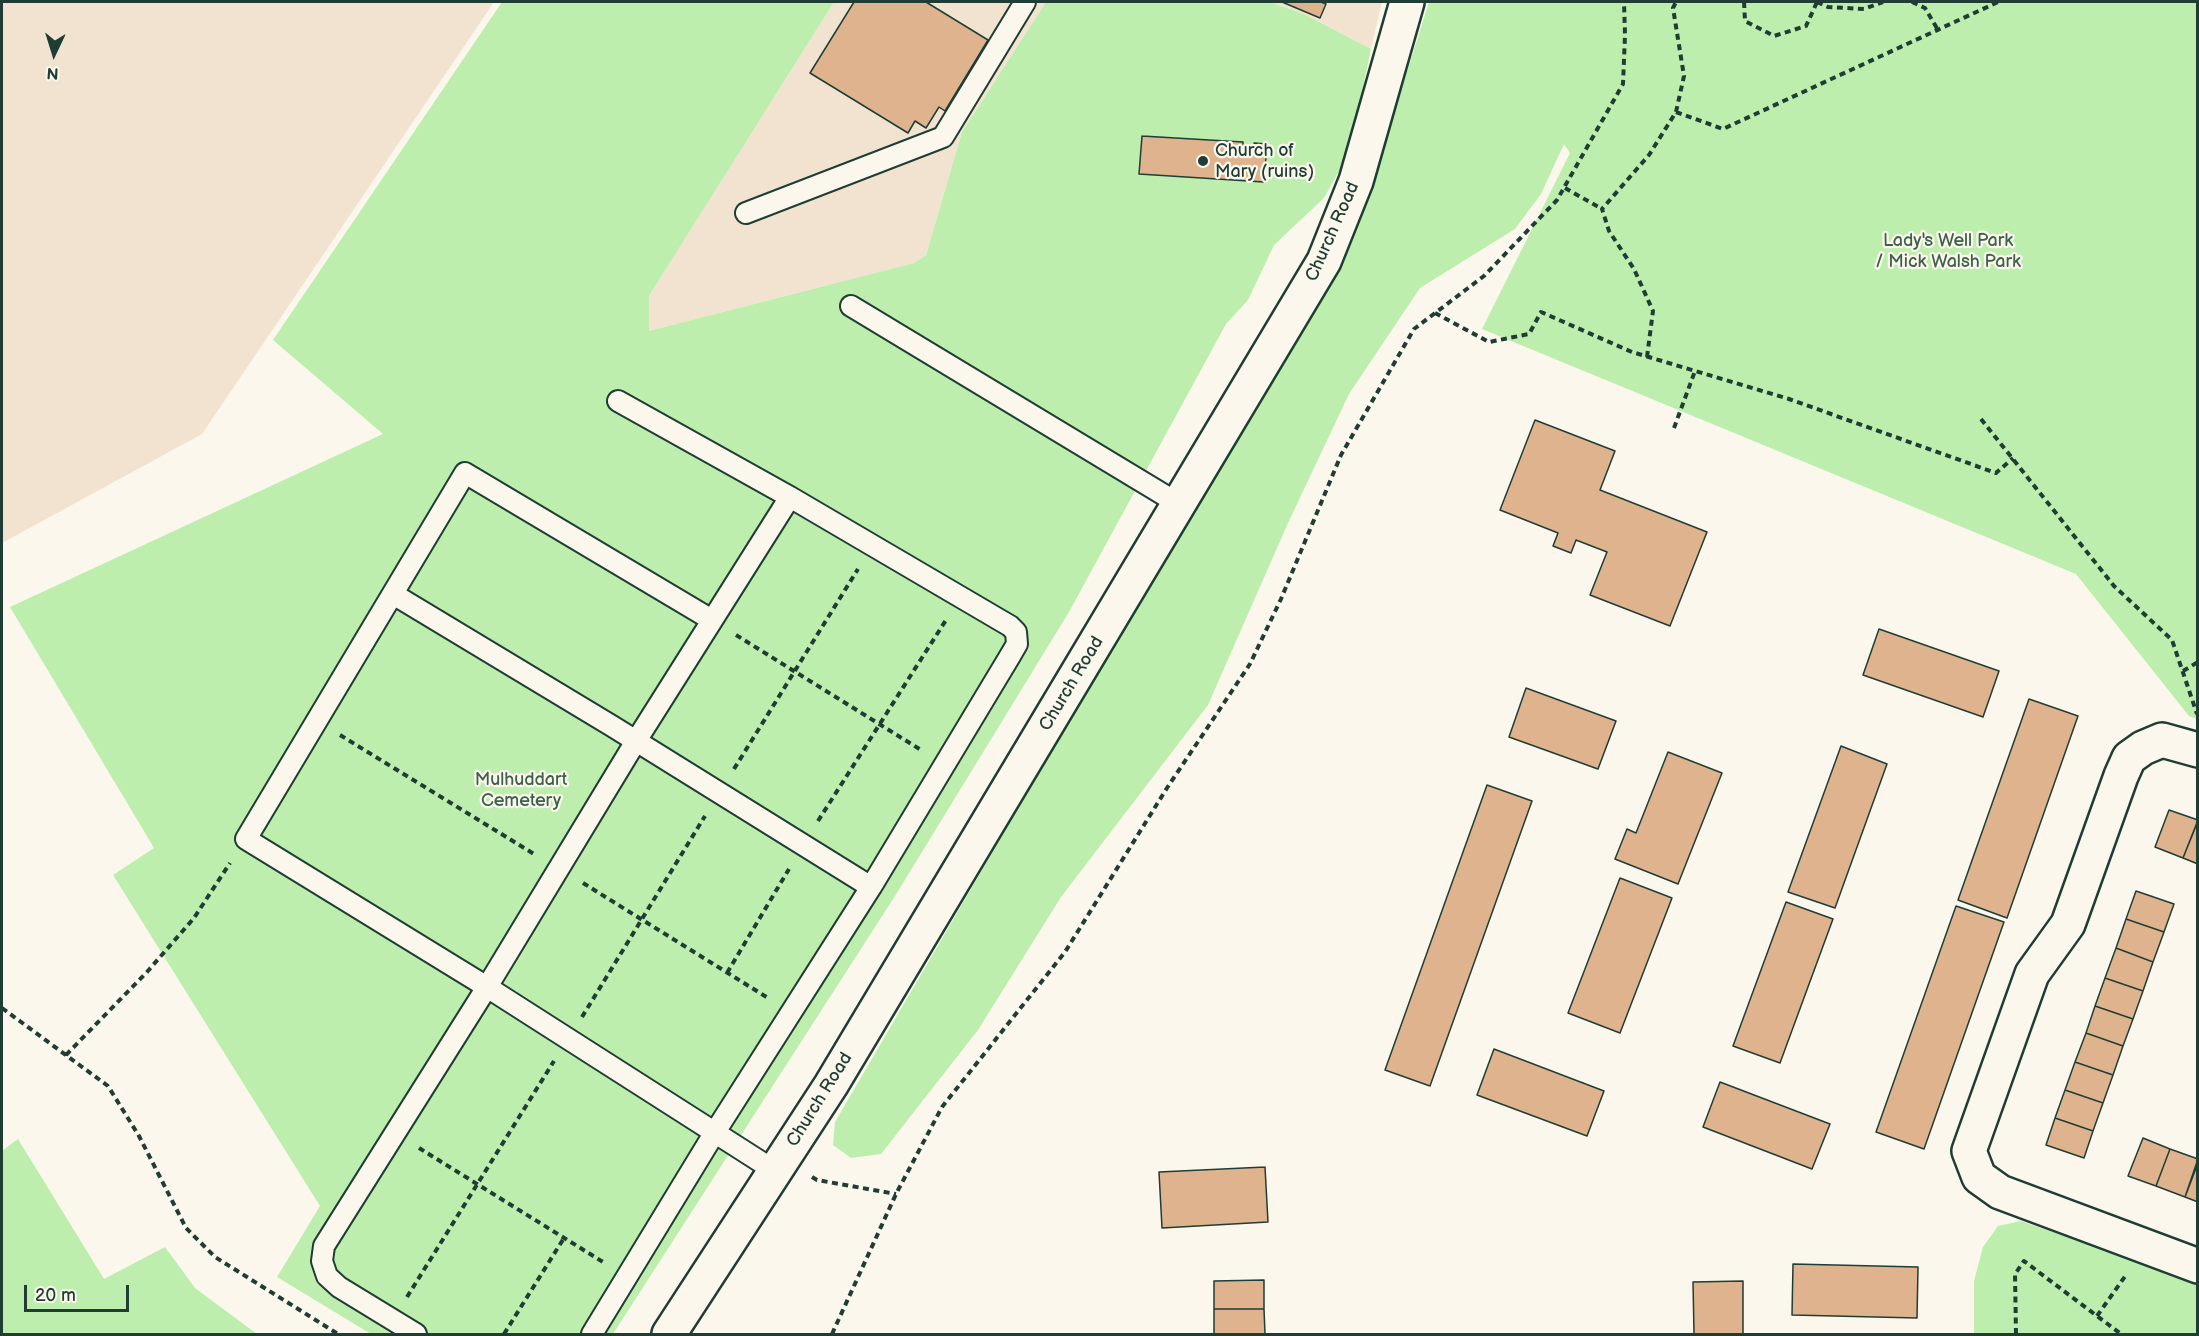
<!DOCTYPE html>
<style>
body{margin:0}
#map{position:relative;width:2199px;height:1336px;overflow:hidden;background:#fbf7ec;font-family:"Balsamiq Sans",sans-serif}
canvas{display:block}
.frame{position:absolute;inset:0;border:3px solid #1f3d34;pointer-events:none}
.north{position:absolute;left:24px;top:24px;width:60px;height:60px;-webkit-text-stroke:4px #fbf7ec;paint-order:stroke;rotate:184deg;font-size:16px;font-weight:700;line-height:24px;text-align:center;color:#1f3d34}
.north::after{content:'';display:block;margin:auto;width:21px;height:27px;background:#1f3d34;clip-path:polygon(50% 0,100% 100%,50% 72%,0 100%)}
.scale{position:absolute;left:24px;top:1285px;width:105px;height:27px;box-sizing:border-box;border:3px solid #1f3d34;border-top:0;padding-left:8px;font-size:18px;line-height:21px;white-space:nowrap;color:#1f3d34;-webkit-text-stroke:4px #fbf7ec;paint-order:stroke}
</style>
<div id="map">
<canvas width="2199" height="1336"></canvas>
<div class="frame"></div>
<div class="north">N</div>
<div class="scale">20 m</div>
</div>
<script>
const c = document.querySelector('canvas').getContext('2d');
c.lineJoin = 'round';
function paint(path, color) { c.fillStyle = color; c.fill(path, 'evenodd'); }
const toPath = rows => new Path2D(rows.map(r => 'M' + r).join(''));
function trace(path, color, width, dash) { c.strokeStyle = color; c.lineWidth = width; c.lineCap = dash ? 'butt' : 'round'; c.setLineDash(dash || []); c.stroke(path); }
function drawText(font, color, halo, rows, align = 'center') {
  c.font = font + ' "Balsamiq Sans",sans-serif'; c.lineWidth = 4.5; c.setLineDash([]); c.textBaseline = 'middle'; c.strokeStyle = halo; c.fillStyle = color; for (const [text, x, y, turn = 0] of rows) {
    c.save(); c.translate(x, y); c.rotate((+turn || 0) * Math.PI / 180); c.textAlign = isNaN(turn) ? turn : align; if (halo) c.strokeText(text, 0, 0); c.fillText(text, 0, 0); c.restore();
  }
}
const built = toPath([
 [2,2,494,2,202,434,2,543],
 [834,2,1046,2,962,132,926,255,914,263,649,331,649,296],
 [1269,2,1382,2,1371,49,1304,14]
]);
const green = toPath([
 [502,2,834,2,649,296,649,331,914,263,926,255,962,132,1046,2,1269,2,1304,14,1371,49,1349,153,1324,198,1274,245,1248,300,1226,324,1069,612,895,896,613,1334,371,1334,277,1277,320,1206,113,875,154,848,10,607,383,434,273,340],
 [1429,2,2197,2,2197,719,2189,716,2076,574,1482,329,1570,153,1564,144,1541,194,1515,229,1420,288,1349,394,1288,523,1208,705,1061,897,978,1030,881,1154,851,1158,833,1145,835,1122,1359,224],
 [18,1139,104,1279,165,1247,195,1288,257,1334,2,1334,2,1151],
 [2021,1221,2197,1282,2197,1334,1974,1334,1974,1281,1983,1247,1998,1226]
]);
const building = toPath([
 [854,2,926,2,988,40,945,111,939,107,926,128,915,121,908,133,810,73,854,2],
 [1282,2,1321,2,1326,4,1320,18,1282,2],
 [1142,136,1243,142,1243,149,1254,149,1254,143,1267,144,1264,182,1139,174,1142,136],
 [1535,420,1615,451,1600,490,1707,532,1670,626,1590,595,1607,552,1576,540,1571,553,1553,546,1558,533,1500,510,1535,420],
 [1879,629,1999,671,1983,717,1863,675,1879,629],
 [1526,688,1616,721,1598,769,1509,737,1526,688],
 [2029,699,2078,716,2007,918,1958,900,2029,699],
 [1841,746,1887,764,1835,908,1788,892,1841,746],
 [1668,752,1722,773,1678,884,1615,859,1627,829,1636,833,1668,752],
 [1487,785,1532,801,1430,1086,1385,1070,1487,785],
 [2169,810,2198,820,2183,858,2155,847,2169,810],
 [2198,821,2198,864,2183,858,2198,821],
 [1620,878,1672,898,1620,1033,1568,1013,1620,878],
 [2136,891,2174,904,2164,932,2126,919,2136,891],
 [1786,902,1833,919,1780,1063,1733,1046,1786,902],
 [1956,906,2004,922,1924,1149,1876,1132,1956,906],
 [2126,919,2164,932,2153,962,2116,948,2126,919],
 [2116,948,2153,962,2143,991,2105,978,2116,948],
 [2105,978,2143,991,2133,1019,2095,1006,2105,978],
 [2095,1006,2133,1019,2123,1046,2086,1033,2095,1006],
 [2086,1033,2123,1046,2113,1075,2075,1062,2086,1033],
 [1494,1049,1604,1091,1587,1136,1477,1095,1494,1049],
 [2075,1062,2113,1075,2103,1103,2065,1090,2075,1062],
 [1720,1082,1830,1124,1812,1169,1703,1127,1720,1082],
 [2065,1090,2103,1103,2093,1131,2055,1118,2065,1090],
 [2055,1118,2093,1131,2084,1158,2046,1145,2055,1118],
 [2143,1138,2170,1149,2156,1186,2128,1176,2143,1138],
 [2170,1149,2198,1159,2185,1197,2156,1186,2170,1149],
 [2198,1163,2198,1202,2185,1197,2198,1163],
 [1265,1167,1268,1222,1162,1228,1159,1172,1265,1167],
 [1793,1264,1918,1267,1917,1318,1792,1315,1793,1264],
 [1264,1280,1264,1309,1214,1309,1214,1281,1264,1280],
 [1743,1281,1743,1334,1694,1334,1693,1282,1743,1281],
 [1214,1309,1264,1309,1265,1334,1214,1334,1214,1309]
]);
const path = toPath([
 [1744,2,1745,21,1774,36,1806,26,1817,2],
 [1817,2,1828,7,1864,9,1883,2],
 [1912,2,1925,8,1938,30],
 [1676,112,1723,129,1998,2],
 [1565,188,1602,209],
 [1435,313,1489,342,1529,334,1541,312,1632,352,1789,399,1996,473,2013,458],
 [1647,357,1653,311,1634,269,1609,231,1602,209,1649,155,1676,112,1684,76,1673,8,1676,2],
 [1981,419,2114,586,2172,640,2197,714],
 [1674,428,1695,371],
 [736,635,921,750],
 [2183,671,2198,662],
 [340,735,534,854],
 [734,769,858,569],
 [818,821,946,620],
 [583,883,768,998],
 [727,973,789,869],
 [2,1008,108,1086,139,1136,186,1228,215,1257,338,1334],
 [582,1017,705,816],
 [66,1055,147,972,194,918,230,863],
 [419,1148,603,1262],
 [812,1177,817,1180,896,1194],
 [407,1297,554,1061],
 [2097,1316,2126,1275],
 [504,1334,564,1238],
 [832,1334,896,1194,942,1107,1065,952,1167,788,1250,664,1281,599,1341,455,1414,329,1484,276,1557,200,1623,84,1625,35,1624,2],
 [2016,1334,2015,1274,2024,1261,2121,1334]
]);
const lane = toPath([
 [746,213,943,137,1025,2],
 [851,306,1179,504],
 [618,401,790,497],
 [393,594,612,726,871,887],
 [416,1334,339,1287,327,1276,322,1261,324,1246,487,987,775,1171],
 [592,1334,715,1132,871,887,1010,656,1017,644,1016,632,1010,626,790,497,636,741,487,987,246,839,465,473,712,620]
]);
const street = toPath([
 [2198,750,2162,740,2143,748,2129,758,2121,776,2068,924,2032,974,1969,1151,1979,1177,2000,1192,2198,1266]
]);
const secondary = toPath([
 [669,1334,831,1085,1324,261,1356,181,1407,2]
]);
const markers = [
 [1203,161,6,"#1f3d34"]
];
const poiNames = [
 ["Church of",1215,151],
 ["Mary (ruins)",1215,172]
];
const streetNames = [
 ["Church Road",1333,232,-66],
 ["Church Road",1072,684,-59],
 ["Church Road",820,1100,-58]
];
const parkNames = [
 ["Lady's Well Park",1948,241],
 ["/ Mick Walsh Park",1948,262],
 ["Mulhuddart",521,780],
 ["Cemetery",521,801]
];
paint(built, '#f2e3d0');
paint(green, '#bdeead');
paint(building, '#deb38e');
trace(building, '#1f3d34', 1.5);
trace(lane, '#1f3d34', 24);
trace(street, '#1f3d34', 38);
trace(secondary, '#1f3d34', 38);
trace(path, '#1f3d34', 4, [6, 4.5]);
trace(lane, '#fbf7ec', 20);
trace(street, '#fbf7ec', 33);
trace(secondary, '#fbf7ec', 33);
for (const [x, y, r, color] of markers) { const dot = new Path2D(); dot.arc(x, y, r, 0, 2 * Math.PI); c.fillStyle = color; c.fill(dot); trace(dot, '#fbf7ec', 2); }
drawText('18px', '#1f3d34', '#fbf7ec', poiNames, 'left');
drawText('18px', '#1f3d34', '#fbf7ec', streetNames);
drawText('18px', '#3f604c', '#fbf7ec', parkNames);
</script>
